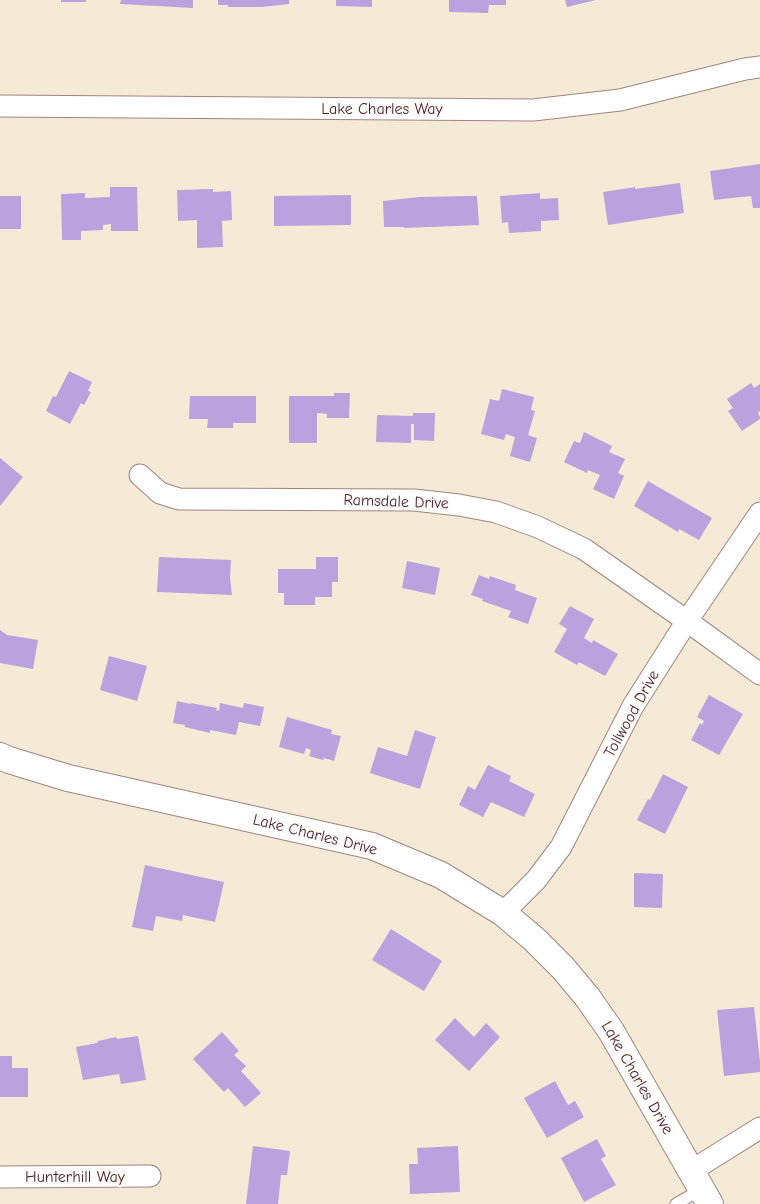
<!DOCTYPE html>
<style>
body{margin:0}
canvas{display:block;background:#f5ead5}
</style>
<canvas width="760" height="1204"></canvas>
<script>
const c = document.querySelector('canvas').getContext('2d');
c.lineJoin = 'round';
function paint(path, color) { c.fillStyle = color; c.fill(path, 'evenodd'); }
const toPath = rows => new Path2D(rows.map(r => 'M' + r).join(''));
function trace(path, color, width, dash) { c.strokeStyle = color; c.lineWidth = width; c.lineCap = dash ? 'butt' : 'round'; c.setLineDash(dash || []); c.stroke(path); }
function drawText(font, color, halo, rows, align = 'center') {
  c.font = font + ' "Comic Neue",sans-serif'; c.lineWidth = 5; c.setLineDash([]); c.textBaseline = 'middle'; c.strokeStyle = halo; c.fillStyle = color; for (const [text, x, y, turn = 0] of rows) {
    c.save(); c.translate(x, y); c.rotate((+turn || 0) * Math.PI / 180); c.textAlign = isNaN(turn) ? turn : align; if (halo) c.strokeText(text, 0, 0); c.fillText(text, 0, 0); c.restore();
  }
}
const building = toPath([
 [61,0,86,0,86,2,61,2],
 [121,0,193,0,193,8,120,4],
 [218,0,289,0,289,4,262,7,228,7,228,5,218,5],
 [336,0,372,0,372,7,336,6],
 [449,0,506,0,506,5,489,5,488,13,449,12],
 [565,0,596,0,567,7],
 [760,164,760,208,753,208,751,196,714,200,710,171],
 [680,183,684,213,608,225,603,192,635,187,635,189],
 [110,187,137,187,138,231,111,231,111,224,103,225,103,230,81,231,81,240,62,240,61,194,85,193,85,198,110,197],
 [213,189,213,192,231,191,232,220,222,221,223,247,197,248,197,220,178,221,177,190],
 [540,193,540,199,558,198,559,220,541,221,541,231,509,233,508,222,502,223,500,196],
 [351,195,351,225,274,226,274,196],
 [0,196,21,196,21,229,0,229],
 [467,196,477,196,479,225,404,228,404,227,384,227,383,201,419,197],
 [69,371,92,382,88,391,91,392,84,405,81,403,70,424,46,411,53,396,56,397],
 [751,383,754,388,760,384,760,411,758,413,760,417,760,419,742,431,728,411,733,408,727,399],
 [502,389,534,397,531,410,535,411,528,435,537,438,530,462,510,456,515,437,506,434,504,440,481,434,490,399,499,401],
 [334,393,350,393,349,418,327,418,327,414,317,413,317,443,289,443,289,396,334,396],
 [190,396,256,396,256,423,233,423,233,428,207,428,208,419,189,419],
 [413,413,435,413,434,441,414,440,414,424,411,424,411,443,376,442,377,415,413,416],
 [584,432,612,446,609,452,625,459,618,473,624,476,614,499,593,489,600,475,588,470,587,473,564,462,574,441,580,443],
 [0,458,23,477,0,506],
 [648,481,712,518,699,540,679,529,678,532,634,506],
 [159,557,231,560,230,578,232,595,157,592],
 [316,557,338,557,338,582,332,582,332,597,315,597,315,605,284,605,284,593,278,593,278,569,316,569],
 [407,561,440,568,435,595,402,588],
 [479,575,489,579,490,576,516,585,515,590,537,598,528,624,508,617,511,611,482,601,483,599,471,595],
 [570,606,594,619,584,638,592,643,593,640,618,654,605,676,579,662,577,665,554,652,567,629,559,624],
 [0,630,7,635,38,640,33,669,0,663],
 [109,656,147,666,137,701,100,690],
 [709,695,743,714,719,755,691,740,700,723,702,725,704,721,697,717],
 [177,701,191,704,191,703,217,708,216,710,219,711,220,703,243,708,244,703,264,707,260,726,239,722,236,735,210,730,210,733,185,727,185,725,173,723],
 [287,717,332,730,331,734,341,736,334,761,324,758,323,760,309,756,311,750,306,748,304,754,279,747],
 [415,730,436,737,420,789,370,773,378,747,407,756],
 [488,765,511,776,509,781,535,794,524,817,491,802,483,817,459,805,468,786,475,790],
 [663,774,688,787,665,834,637,820,648,799,650,800],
 [145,865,224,882,215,922,183,915,182,921,156,916,153,931,132,927],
 [634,873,663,874,662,908,634,907],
 [391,929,442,961,424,991,372,960],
 [754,1007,760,1062,760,1072,724,1076,717,1010],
 [455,1018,474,1037,486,1023,500,1037,469,1071,435,1040],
 [222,1032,239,1051,234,1055,246,1066,241,1071,261,1093,245,1107,228,1088,224,1092,193,1059],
 [138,1036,146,1080,121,1084,119,1074,83,1080,76,1047,97,1043,98,1041,116,1037,117,1039],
 [0,1056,12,1056,12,1068,28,1068,28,1097,0,1097],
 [555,1081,568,1105,575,1101,584,1117,547,1138,524,1098],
 [597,1139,606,1156,601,1159,616,1185,584,1202,561,1158],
 [253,1146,290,1151,287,1175,281,1175,278,1204,246,1204],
 [458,1146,460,1192,410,1194,409,1164,418,1164,417,1148]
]);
const service = toPath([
 [676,1204,702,1189]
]);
const minor = toPath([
 [0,106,533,110,620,100,745,69,760,67],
 [140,475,160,493,179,499,414,500,459,505,496,512,538,527,584,549,687,621,760,674],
 [503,913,536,880,561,847,633,706,687,621,760,513],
 [691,1171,760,1128],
 [0,1177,150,1176]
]);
const tertiary = toPath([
 [0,756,9,760,68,778,372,846,441,875,503,913,534,939,563,968,588,998,611,1031,710,1204]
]);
const streetNames = [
 ["Lake Charles Way",382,109],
 ["Ramsdale Drive",396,502,2],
 ["Tollwood Drive",632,714,-61],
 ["Lake Charles Drive",315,835,14],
 ["Lake Charles Drive",637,1078,60],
 ["Hunterhill Way",75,1177]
];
paint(building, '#bba2de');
trace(service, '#a08480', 13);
trace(minor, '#a08480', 23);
trace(tertiary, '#a08480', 28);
trace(service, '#fff', 11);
trace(minor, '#fff', 21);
trace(tertiary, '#fff', 26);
drawText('16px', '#4a1f2b', '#fdfcf7', streetNames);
</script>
